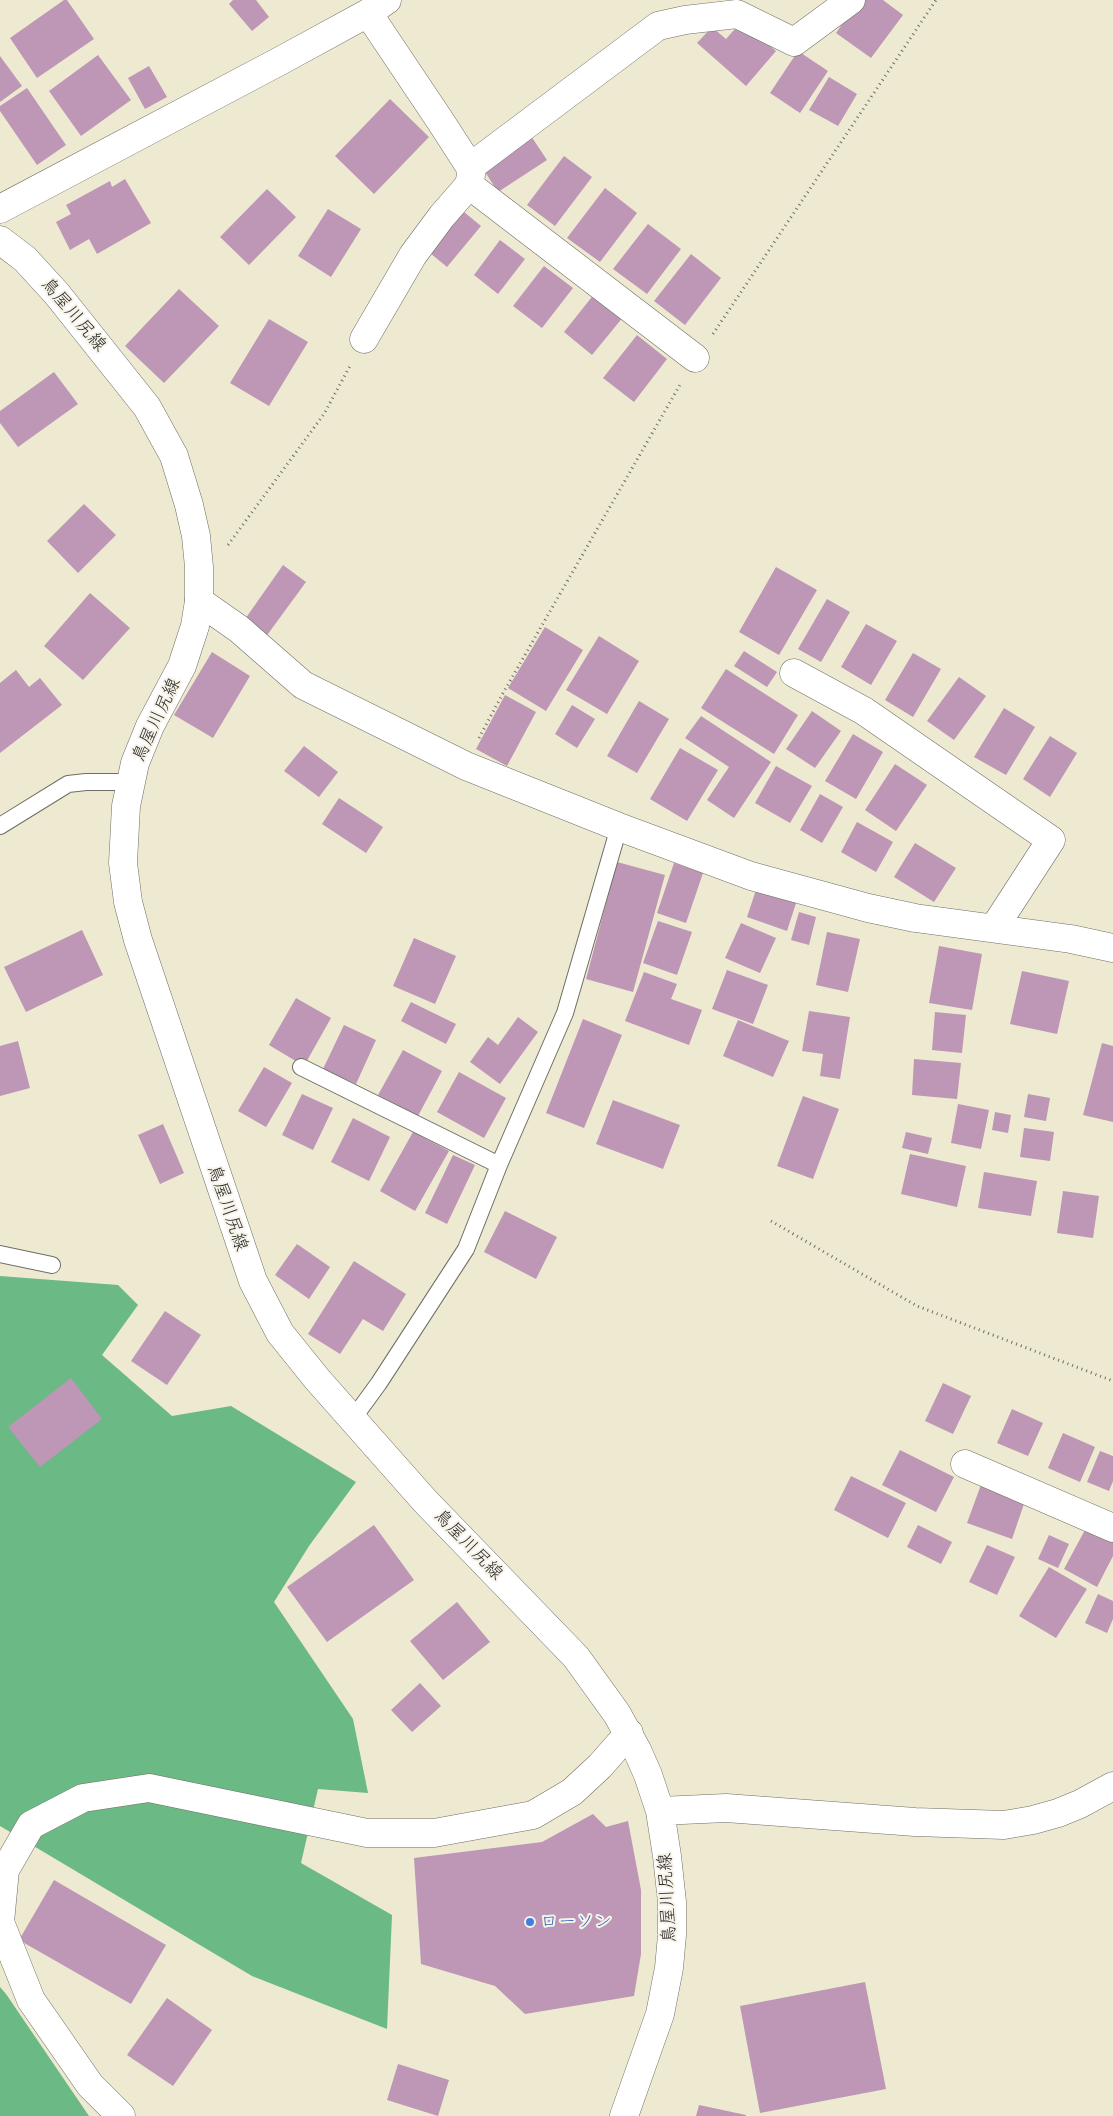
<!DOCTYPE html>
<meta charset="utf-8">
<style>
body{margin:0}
canvas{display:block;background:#eee9d1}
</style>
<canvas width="1113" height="2116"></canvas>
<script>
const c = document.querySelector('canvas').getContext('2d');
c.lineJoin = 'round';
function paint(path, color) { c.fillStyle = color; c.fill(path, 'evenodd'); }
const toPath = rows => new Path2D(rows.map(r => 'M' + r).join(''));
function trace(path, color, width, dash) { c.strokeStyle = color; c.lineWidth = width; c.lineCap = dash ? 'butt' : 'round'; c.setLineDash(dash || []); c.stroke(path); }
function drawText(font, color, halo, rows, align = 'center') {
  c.font = font + ' Sriracha,"Klee One",sans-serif'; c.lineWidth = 4; c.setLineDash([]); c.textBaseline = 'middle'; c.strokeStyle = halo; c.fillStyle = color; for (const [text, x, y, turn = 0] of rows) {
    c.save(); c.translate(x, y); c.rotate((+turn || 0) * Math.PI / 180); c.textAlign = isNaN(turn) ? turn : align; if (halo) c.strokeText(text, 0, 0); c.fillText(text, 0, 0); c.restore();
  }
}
const forest = toPath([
 [0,1276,118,1285,138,1305,102,1355,172,1416,231,1406,356,1482,309,1546,274,1602,353,1719,368,1793,318,1789,301,1863,392,1915,387,2029,252,1976,0,1826],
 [0,1987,6,1994,89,2116,0,2116]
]);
const building = toPath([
 [64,0,67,0,94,39,37,78,10,38],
 [233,0,256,0,269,17,252,31,229,4],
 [859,0,883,0,903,15,871,58,836,33],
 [742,21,776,51,746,86,697,43,712,27,726,39],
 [798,51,828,71,800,113,770,93],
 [98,55,131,100,81,136,49,91],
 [0,56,22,86,0,102],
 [149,66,167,97,145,109,128,78],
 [829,77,857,94,838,126,809,110],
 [27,88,66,145,37,165,0,111,0,106],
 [390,99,429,137,374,194,335,156],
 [527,130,547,160,498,192,478,161],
 [564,156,592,177,555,226,527,205],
 [125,179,151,223,97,254,89,239,70,250,56,222,71,214,66,205,110,181,112,187],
 [605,188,637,213,600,262,567,238],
 [267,189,296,217,249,265,220,237],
 [458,207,481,226,447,267,424,248],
 [328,209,361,229,331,277,298,256],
 [648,224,681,249,647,294,613,269],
 [500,240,525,259,498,294,474,275],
 [691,254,721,278,685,325,654,301],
 [544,266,573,288,542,328,513,306],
 [179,289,219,326,164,383,125,346],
 [595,293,624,316,592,355,564,332],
 [269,319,308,342,269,406,230,383],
 [637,335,667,359,634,402,603,378],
 [54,372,78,404,18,447,0,423,0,411],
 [84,504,116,535,78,573,47,541],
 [283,565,306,582,265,638,243,622],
 [776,567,817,590,779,655,739,632],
 [90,593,130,628,83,680,44,646],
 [827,599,850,612,821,662,798,649],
 [866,624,897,641,871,685,841,667],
 [545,627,583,650,546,711,508,688],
 [599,636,639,661,607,714,566,690],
 [744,651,777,672,767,687,734,666],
 [212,652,250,676,213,738,174,715],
 [913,653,941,669,913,717,885,700],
 [726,669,798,715,774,754,701,708],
 [16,670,29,687,40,678,62,705,0,753,0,683],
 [959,677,986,696,954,740,927,721],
 [505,695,536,712,507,766,476,749],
 [639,701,669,719,637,773,607,756],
 [572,705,595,719,577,748,555,734],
 [1004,708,1035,727,1006,775,974,757],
 [812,711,841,731,815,768,786,749],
 [701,716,771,762,734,818,707,800,729,767,685,738],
 [853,734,883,752,856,799,825,781],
 [1050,736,1077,753,1050,797,1023,779],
 [304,746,338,772,319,797,284,771],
 [680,748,718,770,687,821,650,799],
 [895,764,927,785,896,831,865,810],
 [776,766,812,786,790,823,755,803],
 [820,794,843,807,822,843,800,830],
 [339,798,383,827,366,853,322,824],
 [857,822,893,842,876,872,841,852],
 [915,843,956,868,934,902,894,877],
 [617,862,665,875,633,992,586,979],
 [674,863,703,873,686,923,657,913],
 [757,887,797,900,787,931,747,917],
 [799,912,816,917,809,945,791,940],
 [658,921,692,932,677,975,643,963],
 [741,923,776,938,760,973,725,958],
 [82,930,103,975,26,1012,4,967],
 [827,932,860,939,848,992,816,985],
 [414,938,456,956,435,1004,393,986],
 [939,946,982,954,972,1010,929,1003],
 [727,970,768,985,753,1024,712,1009],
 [1022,971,1069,981,1057,1034,1010,1024],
 [644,972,677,984,671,999,702,1010,689,1045,625,1021],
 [296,998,331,1018,304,1066,269,1045],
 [411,1002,456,1024,446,1044,401,1021],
 [809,1011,850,1017,840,1079,820,1076,823,1054,802,1051],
 [935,1012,966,1015,962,1053,932,1050],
 [518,1017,538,1032,500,1084,470,1062,488,1037,498,1045],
 [583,1019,622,1035,584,1128,546,1113],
 [738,1020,789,1041,773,1077,723,1056],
 [344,1025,376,1040,356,1084,323,1069],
 [18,1041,30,1088,0,1096,0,1046],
 [1102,1043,1113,1046,1113,1122,1083,1115],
 [403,1050,442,1071,418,1116,378,1095],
 [914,1059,961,1063,957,1099,912,1095],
 [264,1067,292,1083,266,1127,238,1111],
 [459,1072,506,1098,484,1138,437,1112],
 [302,1094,333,1108,313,1150,282,1135],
 [1028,1094,1050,1098,1046,1121,1024,1117],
 [803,1096,839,1109,813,1179,777,1166],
 [613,1100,680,1125,663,1169,596,1144],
 [958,1104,989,1110,981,1149,951,1143],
 [995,1112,1011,1115,1008,1133,992,1130],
 [353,1118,390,1137,369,1181,331,1162],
 [163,1124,184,1173,160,1184,138,1135],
 [1024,1128,1054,1132,1050,1161,1020,1157],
 [413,1132,449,1151,415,1211,380,1191],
 [906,1132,932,1138,928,1154,902,1148],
 [910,1154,966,1166,957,1207,901,1194],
 [453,1155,475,1165,447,1224,425,1213],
 [984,1172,1037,1181,1031,1216,978,1208],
 [1063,1191,1099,1196,1093,1238,1057,1233],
 [505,1211,557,1237,536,1279,484,1252],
 [297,1244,330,1267,309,1299,275,1275],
 [354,1261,406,1294,383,1331,363,1319,340,1354,308,1334],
 [165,1311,201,1335,167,1385,131,1361],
 [71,1378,102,1419,40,1467,8,1427],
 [943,1383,971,1396,953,1434,925,1421],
 [1012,1409,1043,1423,1028,1456,997,1443],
 [1063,1433,1095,1447,1080,1482,1048,1468],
 [900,1450,954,1477,936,1512,882,1485],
 [1100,1451,1113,1456,1113,1481,1109,1491,1087,1482],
 [851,1476,906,1503,888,1538,834,1510],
 [982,1482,1026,1498,1012,1539,967,1523],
 [374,1525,414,1580,327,1642,287,1587],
 [918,1525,952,1542,941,1564,907,1547],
 [1086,1528,1113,1542,1113,1556,1097,1587,1064,1569],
 [1049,1535,1069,1544,1058,1568,1038,1559],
 [987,1545,1015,1557,997,1595,969,1582],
 [1049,1567,1087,1589,1056,1638,1019,1616],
 [1098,1594,1113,1601,1113,1619,1107,1633,1085,1623],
 [457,1602,490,1642,443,1680,410,1641],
 [420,1683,441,1706,412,1732,391,1710],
 [593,1814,606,1827,628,1821,641,1890,641,1954,634,1996,525,2014,495,1986,421,1964,414,1858,542,1842],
 [54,1880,166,1945,131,2004,19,1940],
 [865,1982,886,2089,760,2113,740,2006],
 [167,1998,212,2030,173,2086,127,2055],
 [398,2064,449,2080,438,2116,387,2100],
 [699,2105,746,2115,746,2116,696,2116]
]);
const path = toPath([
 [713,334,936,0],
 [228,545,324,414,351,364],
 [479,738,502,695,681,383],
 [771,1221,917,1306,1113,1381]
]);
const lane = toPath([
 [0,826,68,784,86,782,130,782],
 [301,1067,499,1165],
 [0,1254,52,1265],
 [352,1420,379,1383,466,1249,499,1165,565,1013,619,827]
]);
const street = toPath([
 [470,167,658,26,685,20,737,14,794,42,851,0],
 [469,185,695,358],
 [0,209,280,61,368,13,387,0],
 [364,339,413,255,442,216,469,185,471,175,470,167,441,122,368,13],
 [199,601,239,629,303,685,466,766,619,827,751,876,868,908,915,918,1071,939,1113,948],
 [794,673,864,711,1051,840,994,928],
 [965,1464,1113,1528],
 [121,2116,90,2085,31,2000,0,1922,5,1870,31,1825,83,1798,149,1788,367,1833,434,1833,533,1815,572,1792,600,1766,629,1733]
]);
const secondary = toPath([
 [0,240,25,259,57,294,147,407,174,456,189,505,196,536,199,567,199,601,195,626,182,666,150,726,135,763,126,806,123,863,128,902,138,940,253,1281,280,1333,317,1379,425,1501,576,1657,617,1714,637,1750,648,1775,660,1811,667,1856,672,1902,672,1935,669,1968,660,2014,624,2116],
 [660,1811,726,1808,915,1822,1004,1825,1033,1820,1058,1813,1080,1804,1113,1786]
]);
const markers = [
 [530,1922,5,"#3f7fe0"]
];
const streetNames = [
 ["鳥屋川尻線",73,315,50],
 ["鳥屋川尻線",157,720,-65],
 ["鳥屋川尻線",227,1208,71],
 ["鳥屋川尻線",468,1545,46],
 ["鳥屋川尻線",668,1898,-93]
];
const shopNames = [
 ["ローソン",540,1922]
];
paint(forest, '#6bb984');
paint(building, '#bd97b5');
trace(lane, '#6f6e65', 18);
trace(street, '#6f6e65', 29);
trace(secondary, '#6f6e65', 29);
trace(path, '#6f6e65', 3, [1, 4]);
trace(lane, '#fff', 16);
trace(street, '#fff', 28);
trace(secondary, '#fff', 28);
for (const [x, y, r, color] of markers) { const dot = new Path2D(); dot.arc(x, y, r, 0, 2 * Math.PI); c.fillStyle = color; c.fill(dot); trace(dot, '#f7f3e8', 2); }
drawText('18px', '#2b2b2b', '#f7f3e8', streetNames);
drawText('18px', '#366cbe', '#f7f3e8', shopNames, 'left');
</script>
